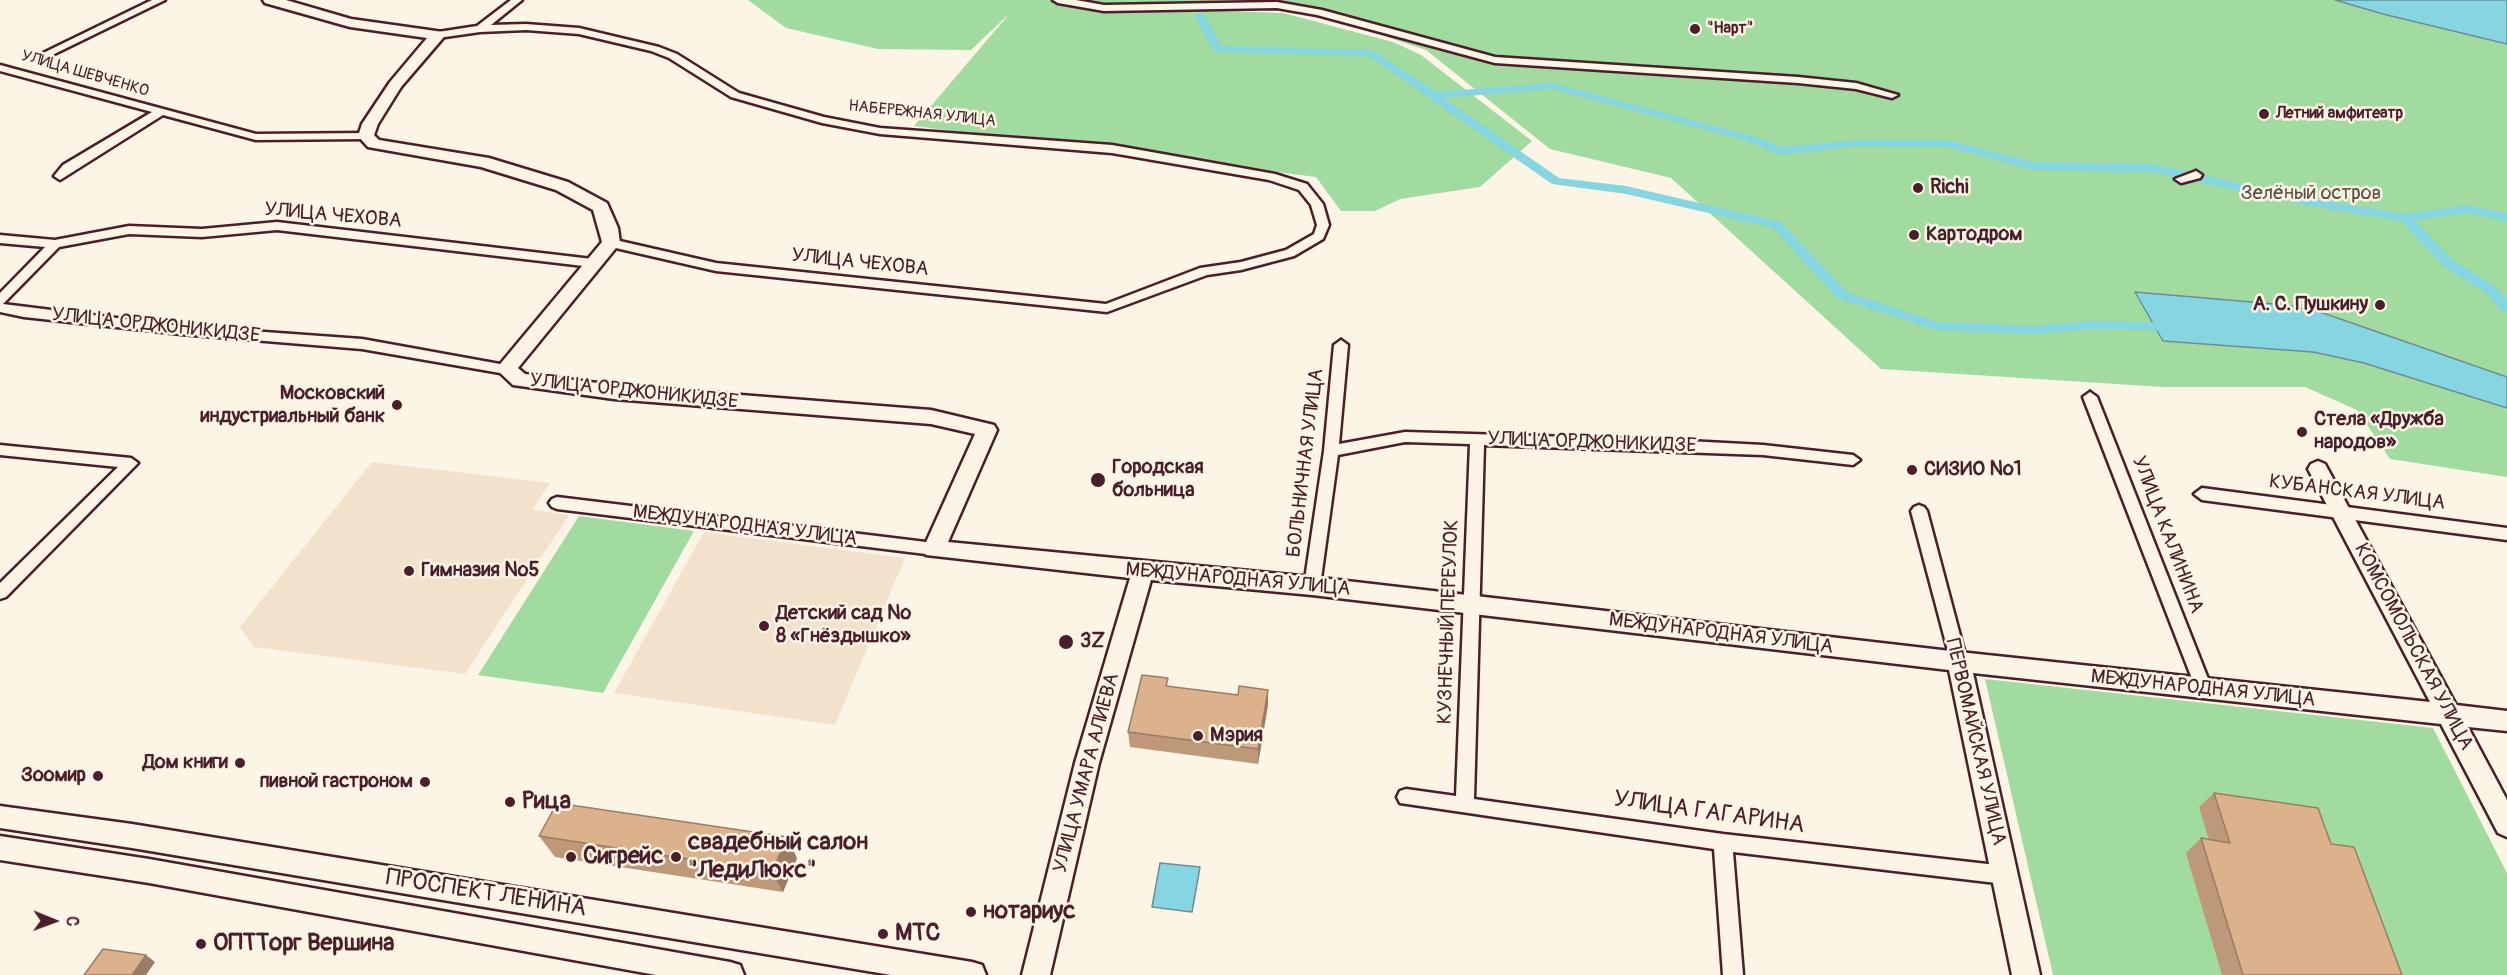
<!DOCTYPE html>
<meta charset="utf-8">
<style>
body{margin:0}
#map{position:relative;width:2507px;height:975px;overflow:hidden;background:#fcf5e5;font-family:Pangolin,sans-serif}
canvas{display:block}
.north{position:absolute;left:24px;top:891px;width:60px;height:60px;-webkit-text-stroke:4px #fcf5e5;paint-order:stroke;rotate:91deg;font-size:16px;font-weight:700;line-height:24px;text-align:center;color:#4a1f2b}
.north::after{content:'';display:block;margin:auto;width:21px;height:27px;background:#4a1f2b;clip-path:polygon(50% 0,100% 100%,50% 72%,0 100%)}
</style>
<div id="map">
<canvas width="2507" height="975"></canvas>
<div class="north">С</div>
</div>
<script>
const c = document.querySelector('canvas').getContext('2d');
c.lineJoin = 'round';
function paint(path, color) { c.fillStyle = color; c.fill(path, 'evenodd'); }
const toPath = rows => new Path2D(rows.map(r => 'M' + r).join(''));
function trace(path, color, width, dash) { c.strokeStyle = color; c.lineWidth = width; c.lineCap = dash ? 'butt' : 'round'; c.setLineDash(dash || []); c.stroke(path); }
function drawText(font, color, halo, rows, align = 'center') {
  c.font = font + ' Pangolin,sans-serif'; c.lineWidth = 5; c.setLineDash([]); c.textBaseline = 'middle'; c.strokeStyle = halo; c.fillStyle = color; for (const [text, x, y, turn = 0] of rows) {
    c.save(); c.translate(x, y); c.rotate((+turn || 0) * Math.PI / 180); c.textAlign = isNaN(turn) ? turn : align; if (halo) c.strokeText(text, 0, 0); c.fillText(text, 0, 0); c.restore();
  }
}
const built = toPath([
 [372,462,550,483,532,510,569,515,465,674,254,647,240,627],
 [704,532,905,558,835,725,614,693]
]);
const green = toPath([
 [748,0,2507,0,2507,477,2390,459,2357,410,2305,387,2163,387,1881,369,1671,178,1550,149,1426,50,1281,2,1127,8,1283,13,1393,42,1421,55,1532,141,1480,187,1400,199,1375,211,1341,211,1316,177,914,126,1010,13,971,50,878,49,786,28],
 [579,516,694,531,603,693,478,675],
 [1985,679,2433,728,2507,873,2507,975,2053,975]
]);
const water = toPath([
 [2335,0,2507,0,2507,44,2383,14,2335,0],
 [2135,292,2286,305,2323,313,2507,377,2507,408,2364,363,2313,352,2163,341,2135,292],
 [1160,863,1200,867,1192,912,1152,907,1160,863]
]);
const canal = toPath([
 [1196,14,1204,14,1221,46,1372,50,1436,92,1552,83,1752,136,1782,147,1856,140,1947,140,2033,162,2151,164,2309,198,2405,214,2469,205,2507,214,2507,222,2469,213,2414,220,2453,260,2497,288,2507,300,2507,312,2502,311,2487,294,2443,266,2401,221,2309,206,2151,172,2033,170,1947,147,1856,146,1781,155,1744,140,1552,89,1444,98,1559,178,1626,186,1781,222,1847,292,1937,322,2034,326,2092,321,2175,323,2182,327,2175,331,2092,329,2034,334,1936,330,1837,298,1773,228,1626,194,1552,184,1369,56,1217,52,1212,49,1195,16,1196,14]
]);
const street = toPath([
 [152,0,165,0,44,59,35,57,152,0],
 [511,0,522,0,491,25,526,24,579,28,659,47,677,54,739,93,824,117,880,128,1112,145,1275,174,1307,184,1323,204,1329,225,1323,239,1294,256,1241,270,1207,275,1107,312,716,271,607,246,605,243,611,239,716,263,1106,304,1200,268,1241,262,1286,250,1314,234,1317,225,1311,205,1299,190,1269,180,1112,153,880,134,822,123,731,97,669,58,651,51,579,34,526,30,480,32,438,38,433,35,438,32,477,26,511,0],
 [1053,0,1076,0,1104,5,1277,2,1322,10,1495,57,1798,77,1856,83,1898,95,1892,98,1856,89,1798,83,1495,63,1317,15,1277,8,1104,11,1058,3,1053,0],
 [0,65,256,134,366,133,372,136,366,139,256,140,163,115,60,180,54,176,63,165,152,112,0,71,0,65],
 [2196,171,2202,175,2200,178,2181,183,2175,179,2196,171],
 [277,222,592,259,598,263,592,267,277,230,202,237,129,234,59,247,3,304,181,326,362,339,511,366,513,369,511,372,506,374,362,349,181,334,24,317,0,312,0,293,45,247,0,243,0,235,55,240,129,226,202,229,277,222],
 [1341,340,1348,345,1339,444,1405,432,1669,440,1763,445,1853,455,1860,460,1853,465,1763,455,1484,445,1474,799,1723,834,2005,866,2012,869,2014,875,2012,881,2005,884,1733,852,1743,975,1723,975,1714,849,1400,803,1397,797,1400,791,1406,789,1456,796,1470,444,1405,442,1338,455,1320,586,1318,590,1312,592,1306,590,1304,586,1324,451,1334,345,1341,340],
 [2090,392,2097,397,2212,689,2210,694,2204,696,2198,694,2196,689,2083,397,2090,392],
 [0,445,131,458,138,463,6,597,0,599,0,583,118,467,0,455,0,445],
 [2202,488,2507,528,2507,540,2202,500,2194,494,2202,488],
 [557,497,934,543,940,545,942,549,940,553,934,555,557,509,552,507,549,503,552,499,557,497],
 [1919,505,1924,507,1927,511,1967,662,1965,667,1959,669,1953,667,1951,662,1911,511,1914,507,1919,505]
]);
const secondary = toPath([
 [263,0,286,0,351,19,443,32,445,35,443,38,401,87,378,124,374,135,379,140,489,158,568,182,607,203,618,228,620,243,518,368,525,374,614,385,931,410,994,425,997,430,948,542,1312,577,1959,652,2430,702,2308,469,2311,464,2318,461,2325,464,2456,705,2507,711,2507,731,2468,727,2507,800,2507,837,2498,833,2441,724,1973,673,2040,975,2012,975,1949,670,1312,595,1151,580,1099,763,1050,975,1022,975,1075,763,1130,578,926,555,923,549,975,434,931,424,614,399,513,385,496,369,602,242,593,210,556,190,481,167,368,147,358,136,362,124,390,82,427,38,350,27,265,3,263,0],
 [0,806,132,824,972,962,982,965,986,975,891,975,132,848,0,828,0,806],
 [0,836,149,859,730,962,740,965,744,975,656,975,149,883,0,860,0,836]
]);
const wall = toPath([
 [1168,686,1268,705,1258,764,1130,747,1128,732],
 [2214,793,2331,844,2402,975,2222,975,2186,853,2201,838,2209,840,2199,807],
 [539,836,797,858,783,892,555,857]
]);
const shadedWall = toPath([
 [1268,690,1268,705,1258,764,1258,749],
 [787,837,797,858,783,892,772,872],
 [146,955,155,962,146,975,132,975]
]);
const building = toPath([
 [1142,675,1168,678,1166,686,1238,695,1239,686,1268,690,1258,749,1128,732,1142,675],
 [2214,793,2318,808,2331,844,2354,847,2402,975,2243,975,2201,838,2230,843,2214,793],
 [557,803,787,837,772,872,539,836,557,803],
 [103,949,146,955,132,975,84,975,103,949]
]);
const markers = [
 [1695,29,6,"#4a1f2b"],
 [2264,114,6,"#4a1f2b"],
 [1918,188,6,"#4a1f2b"],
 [1914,235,6,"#4a1f2b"],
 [2380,305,6,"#4a1f2b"],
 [397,405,6,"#4a1f2b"],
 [2302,432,6,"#4a1f2b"],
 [1912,470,6,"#4a1f2b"],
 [1098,480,8,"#4a1f2b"],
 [409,571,6,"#4a1f2b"],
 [764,626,6,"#4a1f2b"],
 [1066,642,8,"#4a1f2b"],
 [1198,736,6,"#4a1f2b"],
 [240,763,6,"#4a1f2b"],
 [98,776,6,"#4a1f2b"],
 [425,782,6,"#4a1f2b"],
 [510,802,6,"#4a1f2b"],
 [571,857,6,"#4a1f2b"],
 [676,857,6,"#4a1f2b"],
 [971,912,6,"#4a1f2b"],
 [883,934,6,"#4a1f2b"],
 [201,944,6,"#4a1f2b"]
];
const farPoinames = [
 ["\"Нарт\"",1707,29],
 ["Летний амфитеатр",2276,114]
];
const farStreetnames = [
 ["УЛИЦА ШЕВЧЕНКО",85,74,16],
 ["НАБЕРЕЖНАЯ УЛИЦА",922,114,6]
];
const poiNames = [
 ["Richi",1930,188],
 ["Картодром",1926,235],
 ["А. С. Пушкину",2368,305,"right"],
 ["Московский",385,394,"right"],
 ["индустриальный банк",385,417,"right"],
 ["Стела «Дружба",2314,420],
 ["народов»",2314,443],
 ["Городская",1112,468],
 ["больница",1112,491],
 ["СИЗИО №1",1924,470],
 ["Гимназия №5",421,571],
 ["Детский сад №",776,614],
 ["8 «Гнёздышко»",776,637],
 ["3Z",1080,642],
 ["Мэрия",1210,736],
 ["Дом книги",228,763,"right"],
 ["Зоомир",86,776,"right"],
 ["пивной гастроном",413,782,"right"]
];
const parkNames = [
 ["Зелёный остров",2311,194]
];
const streetNames = [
 ["УЛИЦА ЧЕХОВА",333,216,5],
 ["УЛИЦА ЧЕХОВА",860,263,6],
 ["УЛИЦА ОРДЖОНИКИДЗЕ",156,326,6],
 ["УЛИЦА ОРДЖОНИКИДЗЕ",634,392,6],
 ["УЛИЦА ОРДЖОНИКИДЗЕ",1592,443,2],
 ["БОЛЬНИЧНАЯ УЛИЦА",1306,463,-83],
 ["КУБАНСКАЯ УЛИЦА",2357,493,7],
 ["МЕЖДУНАРОДНАЯ УЛИЦА",745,526,7],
 ["УЛИЦА КАЛИНИНА",2167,535,69],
 ["МЕЖДУНАРОДНАЯ УЛИЦА",1238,580,5],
 ["КУЗНЕЧНЫЙ ПЕРЕУЛОК",1449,622,-88],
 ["МЕЖДУНАРОДНАЯ УЛИЦА",1721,634,7],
 ["КОМСОМОЛЬСКАЯ УЛИЦА",2413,647,62],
 ["МЕЖДУНАРОДНАЯ УЛИЦА",2203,689,6],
 ["ПЕРВОМАЙСКАЯ УЛИЦА",1975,742,77],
 ["УЛИЦА УМАРА АЛИЕВА",1087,773,-75]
];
const nearPoinames = [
 ["Рица",522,802],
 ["свадебный салон",688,843],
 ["\"ЛедиЛюкс\"",688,871],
 ["Сигрейс",583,857],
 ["нотариус",983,912],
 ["МТС",895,934],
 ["ОПТТорг Вершина",213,944]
];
const nearStreetnames = [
 ["УЛИЦА ГАГАРИНА",1709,813,8],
 ["ПРОСПЕКТ ЛЕНИНА",486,894,9]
];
paint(built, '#f2e1cb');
paint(green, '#a1dba0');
paint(water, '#86d6e1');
trace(water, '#6e8d98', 1.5);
paint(canal, '#86d6e1');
trace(street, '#4a1f2b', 5);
trace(secondary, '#4a1f2b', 5);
paint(street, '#fcf5e5');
paint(secondary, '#fcf5e5');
paint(wall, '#bd9979');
paint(shadedWall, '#9a7d63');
paint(building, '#dcb28d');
trace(building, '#9a7d63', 1.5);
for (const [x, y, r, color] of markers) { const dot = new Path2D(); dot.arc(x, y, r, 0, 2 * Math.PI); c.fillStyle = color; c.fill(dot); trace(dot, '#fcf5e5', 2); }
drawText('bold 16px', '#4a1f2b', '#fcf5e5', farPoinames, 'left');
drawText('16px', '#4a1f2b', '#fcf5e5', farStreetnames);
drawText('bold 20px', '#4a1f2b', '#fcf5e5', poiNames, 'left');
drawText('20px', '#604e48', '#fcf5e5', parkNames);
drawText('20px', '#4a1f2b', '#fcf5e5', streetNames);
drawText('bold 24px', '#4a1f2b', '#fcf5e5', nearPoinames, 'left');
drawText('24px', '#4a1f2b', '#fcf5e5', nearStreetnames);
</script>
